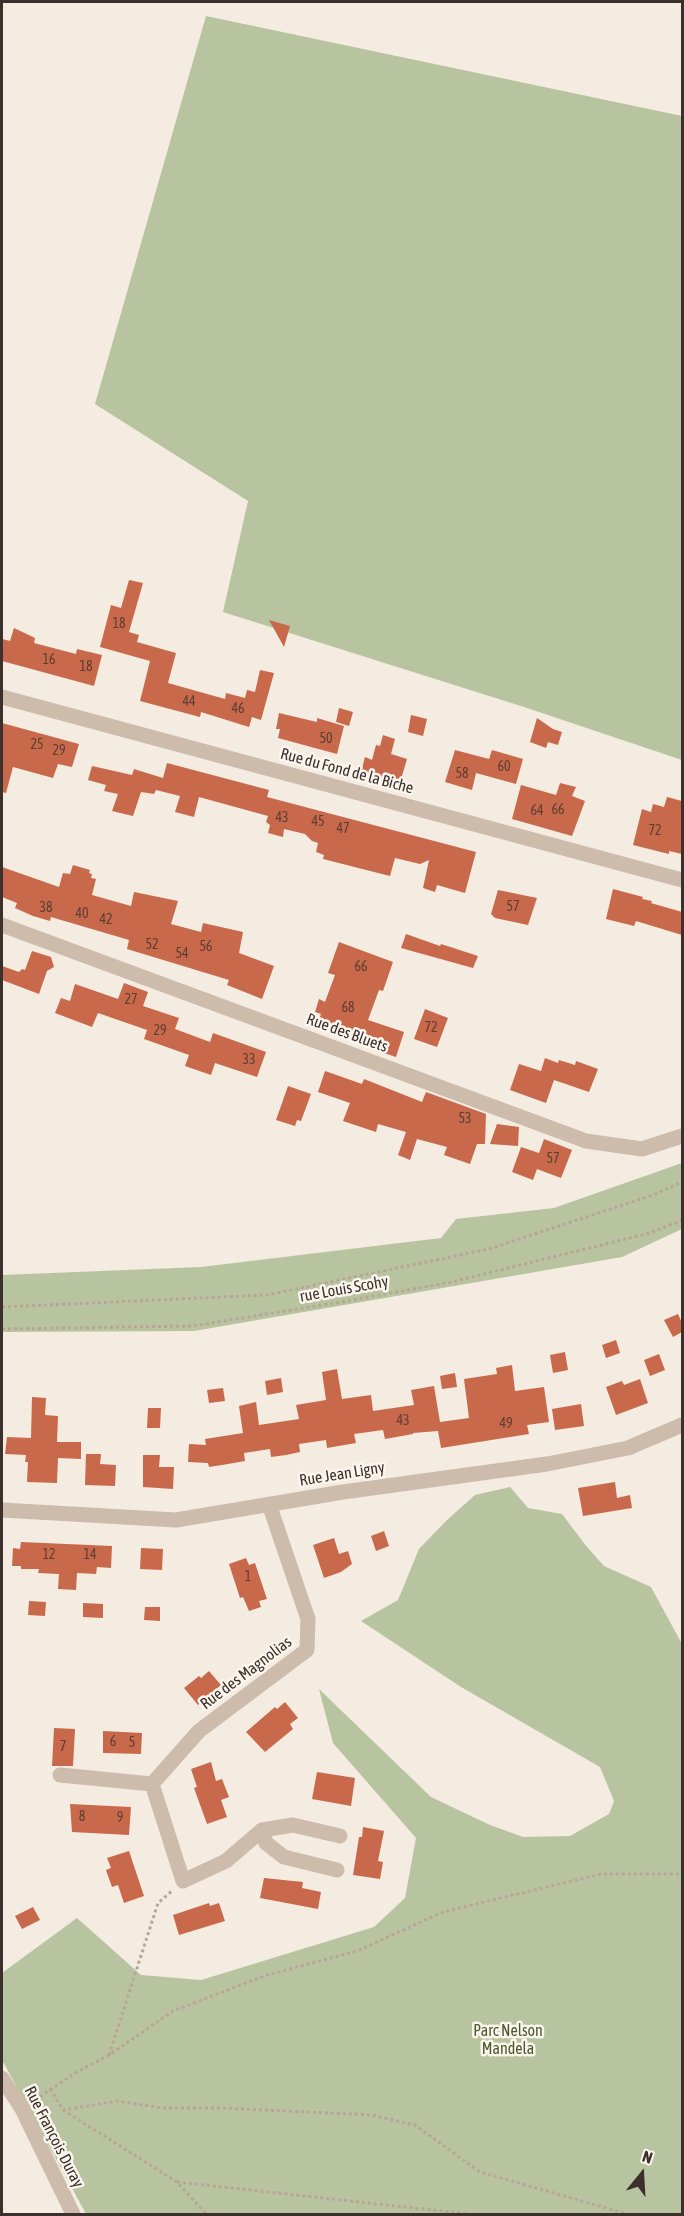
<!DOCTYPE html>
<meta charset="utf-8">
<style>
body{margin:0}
#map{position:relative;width:684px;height:2216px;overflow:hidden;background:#f4ebe1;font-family:"Asap Condensed",sans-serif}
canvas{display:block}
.frame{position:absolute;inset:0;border:3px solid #3b302b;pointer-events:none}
.north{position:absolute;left:612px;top:2144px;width:60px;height:60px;-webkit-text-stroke:4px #fbf5ee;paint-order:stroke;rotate:18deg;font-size:16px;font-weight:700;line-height:24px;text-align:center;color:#3b302b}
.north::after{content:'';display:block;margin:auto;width:21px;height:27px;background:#3b302b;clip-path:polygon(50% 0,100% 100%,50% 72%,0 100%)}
</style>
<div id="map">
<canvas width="684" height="2216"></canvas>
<div class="frame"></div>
<div class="north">N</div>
</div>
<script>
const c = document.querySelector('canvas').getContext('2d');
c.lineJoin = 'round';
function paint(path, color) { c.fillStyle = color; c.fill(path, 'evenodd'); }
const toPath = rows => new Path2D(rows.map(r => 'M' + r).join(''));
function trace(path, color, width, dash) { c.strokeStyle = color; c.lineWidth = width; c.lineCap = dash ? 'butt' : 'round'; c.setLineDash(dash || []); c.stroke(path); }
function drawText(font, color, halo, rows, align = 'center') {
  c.font = font + ' "Asap Condensed",sans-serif'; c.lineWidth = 5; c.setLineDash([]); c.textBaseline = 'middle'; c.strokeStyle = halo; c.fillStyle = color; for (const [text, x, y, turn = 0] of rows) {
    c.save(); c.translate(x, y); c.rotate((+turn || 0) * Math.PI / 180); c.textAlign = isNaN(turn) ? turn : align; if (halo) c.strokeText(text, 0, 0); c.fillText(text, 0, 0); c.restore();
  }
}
const green = toPath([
 [206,16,682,116,682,760,524,707,223,612,248,501,95,404],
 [682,1163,682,1229,622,1257,194,1331,2,1332,2,1275,201,1267,441,1238,456,1219,554,1208],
 [510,1487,528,1508,562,1514,587,1547,604,1566,651,1587,682,1644,682,2214,86,2214,2,2060,2,1973,77,1918,141,1975,201,1980,374,1927,405,1898,416,1838,333,1743,319,1689,431,1797,490,1825,523,1837,570,1836,609,1814,614,1801,600,1767,461,1687,361,1621,398,1600,419,1549,447,1520,475,1495]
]);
const building = toPath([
 [129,580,143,583,129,632,139,635,137,642,176,653,168,683,225,699,226,693,245,698,247,690,255,692,260,670,274,673,261,720,252,717,249,727,201,712,200,717,140,701,150,661,100,647,111,605,121,608],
 [269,620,290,626,284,647],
 [14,628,35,638,34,643,76,654,77,649,102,655,94,686,2,661,2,639,10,641],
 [339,708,353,712,349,726,336,722],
 [279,713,317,722,317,718,344,726,337,754,278,738,280,729,276,729],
 [411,715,427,719,423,736,408,732],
 [537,718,553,729,562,732,558,745,548,742,546,748,530,742],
 [2,723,79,744,72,767,58,764,53,778,13,767,6,793,2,792],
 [383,735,395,739,391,754,407,759,399,786,360,776,365,757,372,760,376,745,380,746],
 [455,750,489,759,492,750,523,759,516,784,476,773,472,790,445,782],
 [167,763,269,790,267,797,476,852,465,893,437,885,435,892,423,888,429,860,420,864,395,858,390,876,323,859,324,855,316,852,318,843,312,841,305,834,284,829,283,837,268,833,270,825,266,822,268,816,199,797,194,817,175,812,180,796,156,790,154,794,141,792,133,816,112,811,118,794,104,791,106,785,88,780,92,766,132,775,134,769,163,778],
 [560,783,576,787,572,796,585,801,572,836,512,819,521,785,556,795],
 [667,797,682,801,682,854,669,851,669,854,633,845,642,809,651,812,653,804,664,807],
 [73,865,90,870,89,873,92,874,91,878,96,879,92,895,131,906,134,892,178,901,171,924,201,932,203,923,243,932,239,953,274,966,262,999,227,985,229,980,127,949,129,940,51,917,50,921,33,916,15,908,17,903,2,897,2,867,59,887,63,873,70,874],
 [613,889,643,897,642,899,652,901,651,903,682,912,682,935,636,921,634,926,606,919],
 [498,890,537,898,528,925,495,918,491,914],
 [406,934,440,946,441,944,478,956,473,968,401,948],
 [339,942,393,962,383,991,379,990,368,1020,404,1032,396,1057,366,1047,368,1042,317,1025,321,1014,315,1012,319,999,325,1002,335,975,328,973],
 [32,951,51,957,54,967,47,971,39,994,2,980,2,966,19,972,22,969,25,970],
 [124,983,148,992,143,1006,179,1018,175,1029,210,1042,213,1033,266,1052,257,1077,215,1063,211,1075,185,1066,189,1055,144,1039,147,1030,98,1013,92,1027,55,1013,61,998,70,1001,75,984,118,999],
 [425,1009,448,1018,437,1047,414,1039],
 [545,1058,558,1063,559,1060,575,1065,576,1061,598,1069,589,1092,554,1080,546,1103,510,1090,519,1064,541,1071],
 [325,1071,362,1084,364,1079,422,1102,426,1092,486,1114,485,1144,477,1144,470,1164,444,1155,447,1147,417,1139,410,1160,398,1155,406,1132,378,1124,376,1132,343,1121,350,1103,318,1092],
 [288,1086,311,1094,301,1121,297,1120,295,1126,276,1120],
 [497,1124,519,1127,518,1146,490,1144],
 [544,1139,572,1150,561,1178,537,1169,533,1180,512,1172,521,1147,539,1153],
 [678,1314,682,1323,682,1332,673,1337,664,1320],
 [616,1340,620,1353,606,1358,602,1345],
 [565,1352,568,1370,553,1373,550,1355],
 [659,1354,665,1370,650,1376,644,1360],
 [512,1365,515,1391,544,1387,549,1422,527,1425,529,1434,441,1448,438,1431,413,1433,413,1434,385,1439,383,1430,354,1434,356,1443,327,1448,326,1440,299,1444,300,1452,286,1455,271,1457,270,1449,244,1453,245,1461,228,1464,209,1467,208,1463,188,1462,189,1444,206,1445,205,1439,243,1433,239,1406,256,1402,259,1425,299,1419,296,1405,326,1400,322,1372,337,1369,342,1399,371,1395,373,1411,414,1405,411,1390,434,1386,440,1422,469,1418,464,1379,497,1374,496,1368],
 [455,1373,457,1387,442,1389,440,1376],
 [281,1378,283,1392,267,1395,265,1381],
 [640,1379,648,1403,616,1415,606,1387,622,1381,624,1385],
 [223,1388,225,1401,209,1403,207,1390],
 [32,1397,46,1398,45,1415,58,1416,57,1442,81,1442,81,1459,58,1458,57,1483,27,1482,28,1462,25,1462,26,1455,5,1454,7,1437,31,1438],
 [581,1404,584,1426,555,1430,552,1409],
 [148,1408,161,1408,160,1428,147,1428],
 [86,1454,101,1454,100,1464,116,1465,115,1486,85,1485],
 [143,1455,160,1455,159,1467,174,1467,173,1489,143,1487],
 [615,1482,617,1498,630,1495,632,1508,583,1516,578,1488],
 [384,1531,389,1546,376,1551,371,1536],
 [334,1538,339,1554,348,1551,352,1564,341,1572,324,1578,313,1545],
 [21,1542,112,1546,111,1568,97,1567,96,1574,77,1573,76,1590,58,1589,59,1574,38,1573,39,1569,21,1569,21,1566,12,1566,13,1548,20,1549],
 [141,1548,163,1549,162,1570,140,1569],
 [246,1558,249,1565,255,1563,267,1599,259,1601,261,1607,249,1611,243,1597,240,1598,229,1564],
 [29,1601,46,1602,45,1616,28,1615],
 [83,1603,103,1604,103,1618,83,1617],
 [145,1607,160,1607,160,1621,144,1620],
 [209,1671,221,1685,198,1705,184,1688,199,1676,201,1678],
 [285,1702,298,1718,290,1724,293,1729,265,1752,246,1732,275,1707,277,1709],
 [54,1728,75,1729,73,1766,52,1766],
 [103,1731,142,1733,141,1754,103,1753],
 [211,1762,216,1781,222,1779,229,1797,221,1800,227,1817,207,1824,194,1788,197,1787,191,1769],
 [317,1772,355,1778,351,1806,312,1799],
 [70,1804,131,1807,129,1835,72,1832],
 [363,1827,384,1831,378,1861,383,1862,380,1879,353,1875,359,1837,362,1837],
 [129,1851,144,1896,124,1903,118,1885,112,1887,106,1870,111,1868,107,1858],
 [264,1878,303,1882,302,1888,321,1892,318,1909,260,1898],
 [209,1903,210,1906,219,1903,225,1921,179,1935,173,1915],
 [33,1907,40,1920,22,1929,15,1916]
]);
const path = toPath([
 [2,1307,267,1295,489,1249,653,1195,682,1182],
 [2,1329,193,1326,341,1302,452,1282,650,1233,682,1220],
 [109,2055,158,1903,173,1890],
 [50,2089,63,2110,118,2101,162,2108,222,2108,372,2115,415,2125,480,2172,627,2214],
 [35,2100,75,2073,109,2055,173,2011,264,1976,357,1951,443,1912,601,1874,682,1874],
 [63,2110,177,2182,206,2214],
 [177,2182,469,2214]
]);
const street = toPath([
 [2,697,682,880],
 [2,925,586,1141,642,1149,682,1136],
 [269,1504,308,1619,307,1650,199,1731,152,1784,183,1881,226,1861,262,1830,293,1825,340,1836],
 [2,1510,176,1520,343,1492,547,1464,628,1448,682,1425],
 [60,1775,152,1784],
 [262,1830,266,1843,284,1857,337,1870],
 [2,2078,22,2109,73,2214]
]);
const numberNames = [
 ["18",119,624],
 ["16",49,660],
 ["18",86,667],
 ["44",189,702],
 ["46",238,709],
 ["50",326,739],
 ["25",37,745],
 ["29",59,751],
 ["60",504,767],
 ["58",462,774],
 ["66",558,810],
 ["64",537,811],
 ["43",282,818],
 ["45",318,822],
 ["47",343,829],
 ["72",655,831],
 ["57",513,907],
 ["38",46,908],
 ["40",82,914],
 ["42",106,920],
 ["52",152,945],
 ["56",206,947],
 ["54",182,954],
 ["66",361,967],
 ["27",131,1000],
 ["68",348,1008],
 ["72",431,1028],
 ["29",160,1031],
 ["33",249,1060],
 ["53",465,1119],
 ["57",553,1159],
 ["43",403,1421],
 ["49",506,1424],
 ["12",49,1555],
 ["14",90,1555],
 ["1",248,1577],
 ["6",113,1742],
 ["5",132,1743],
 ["7",63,1747],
 ["8",82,1817],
 ["9",120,1818]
];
const streetNames = [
 ["Rue du Fond de la Biche",347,771,15],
 ["Rue des Bluets",347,1033,20],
 ["rue Louis Scohy",344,1289,-10],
 ["Rue Jean Ligny",342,1474,-9],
 ["Rue des Magnolias",246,1673,-37],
 ["Rue François Duray",54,2137,63]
];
const parkNames = [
 ["Parc Nelson",508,2031],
 ["Mandela",508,2049]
];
paint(green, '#b8c4a0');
paint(building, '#c8694b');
trace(path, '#b9a596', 3, [3, 3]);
trace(street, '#cdbbac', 15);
drawText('14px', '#5e3e33', null, numberNames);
drawText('16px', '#3b302b', '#fbf5ee', streetNames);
drawText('16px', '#4a5a2e', '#fbf5ee', parkNames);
</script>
